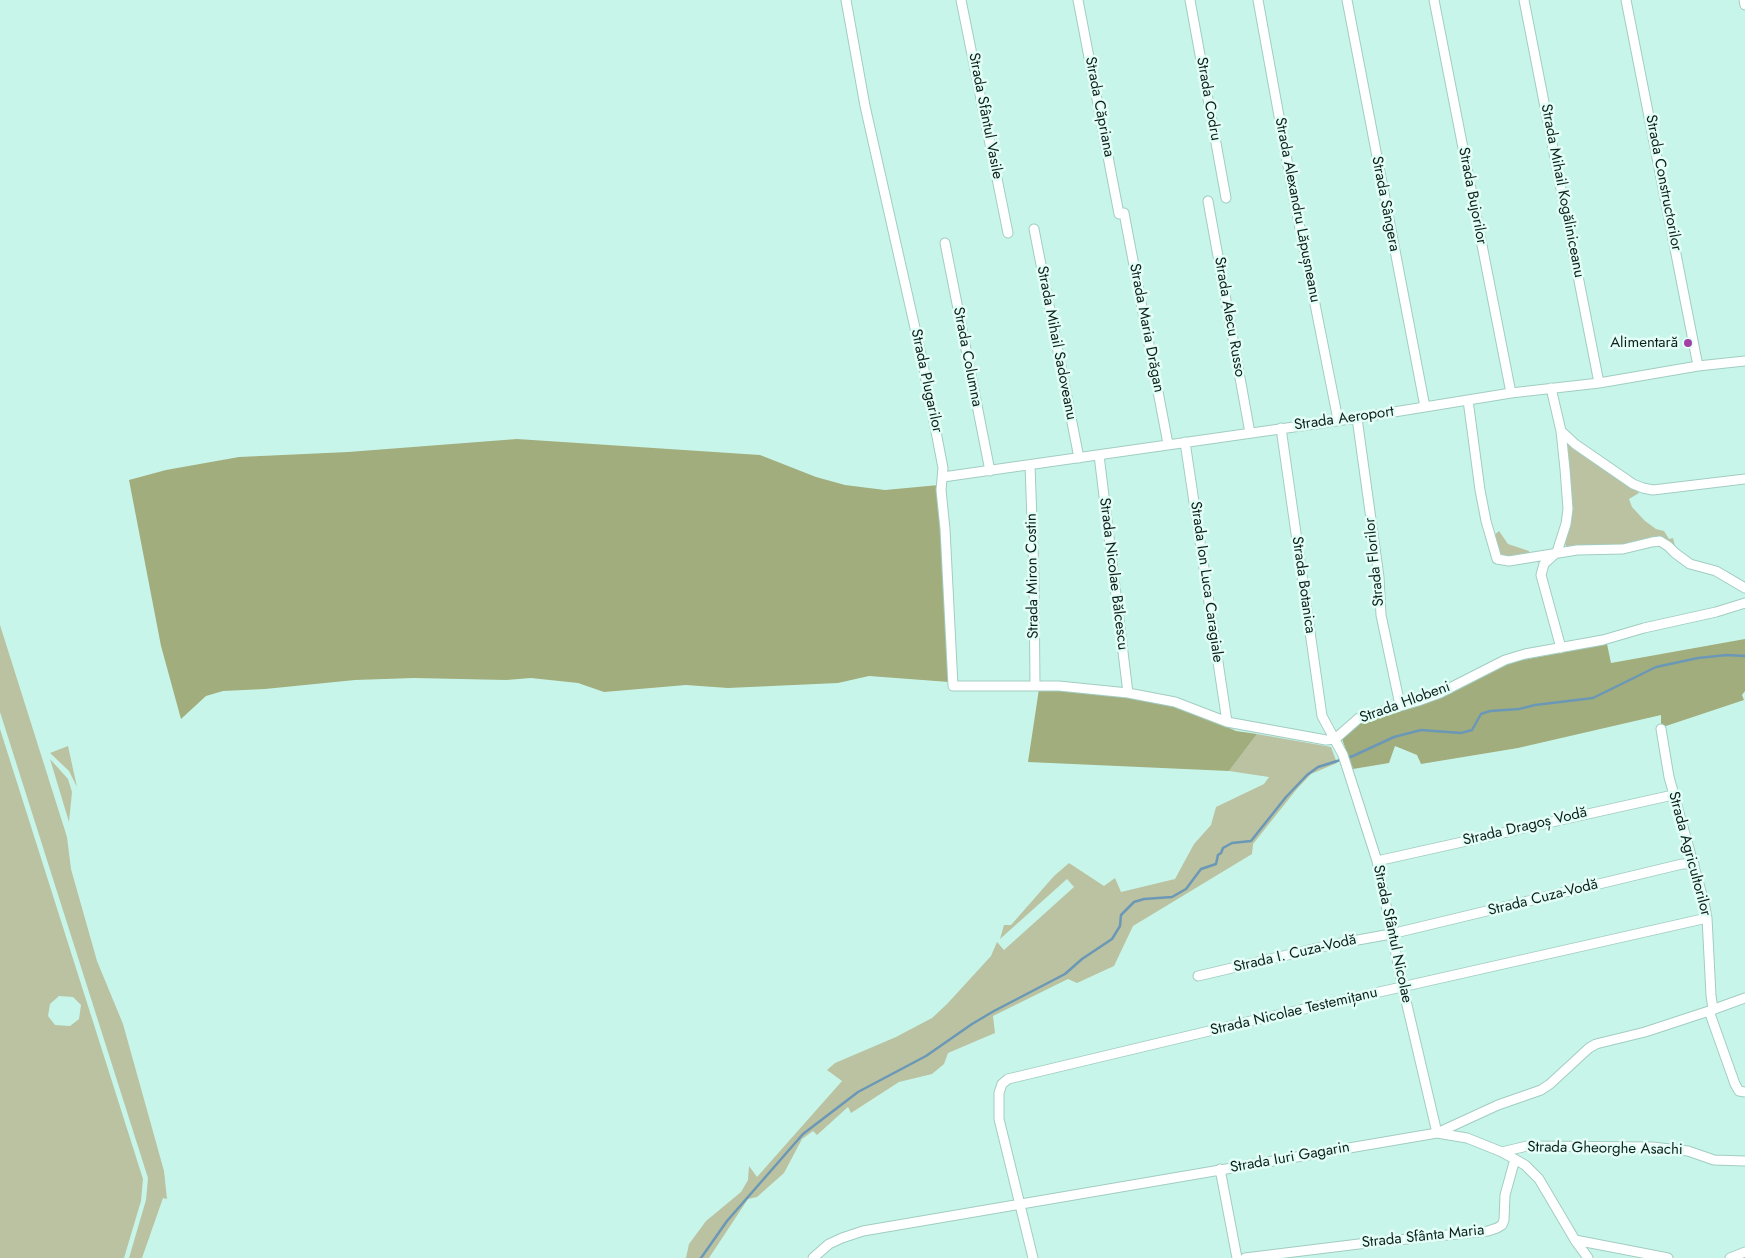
<!DOCTYPE html>
<meta charset="utf-8">
<style>
body{margin:0}
canvas{display:block;background:#c8f5ea}
</style>
<canvas width="1745" height="1258"></canvas>
<script>
const c = document.querySelector('canvas').getContext('2d');
c.lineJoin = 'round';
function paint(path, color) { c.fillStyle = color; c.fill(path, 'evenodd'); }
const toPath = rows => new Path2D(rows.map(r => 'M' + r).join(''));
function trace(path, color, width, dash) { c.strokeStyle = color; c.lineWidth = width; c.lineCap = dash ? 'butt' : 'round'; c.setLineDash(dash || []); c.stroke(path); }
function drawText(font, color, halo, rows, align = 'center') {
  c.font = font + ' Jost,sans-serif'; c.lineWidth = 5; c.setLineDash([]); c.textBaseline = 'middle'; c.strokeStyle = halo; c.fillStyle = color; for (const [text, x, y, turn = 0] of rows) {
    c.save(); c.translate(x, y); c.rotate((+turn || 0) * Math.PI / 180); c.textAlign = isNaN(turn) ? turn : align; if (halo) c.strokeText(text, 0, 0); c.fillText(text, 0, 0); c.restore();
  }
}
const green = toPath([
 [1564,438,1634,487,1639,493,1629,499,1632,507,1645,521,1656,529,1664,531,1669,539,1673,538,1676,550,1664,539,1621,547,1570,548,1566,546,1564,542],
 [1499,531,1508,544,1529,551,1529,553,1532,553,1532,555,1507,558,1501,554,1495,547,1492,537],
 [0,625,67,837,71,869,97,961,123,1024,164,1171,167,1199,163,1198,142,1258,129,1258,146,1200,148,1178,0,712],
 [0,729,143,1179,141,1201,124,1258,0,1258],
 [59,996,73,997,81,1005,79,1019,70,1026,55,1025,48,1016,50,1004],
 [1257,734,1331,747,1337,763,1311,774,1296,790,1253,844,1252,854,1133,926,1114,966,1077,983,1068,979,993,1016,995,1033,948,1053,944,1064,932,1074,899,1082,851,1113,848,1107,817,1135,813,1131,802,1139,784,1173,757,1197,748,1199,709,1258,686,1258,689,1244,706,1221,741,1192,748,1180,749,1166,757,1177,842,1081,827,1070,835,1063,896,1037,932,1018,947,1004,991,956,997,942,1004,950,1074,887,1067,879,1000,939,1004,925,1011,925,1054,876,1069,863,1104,886,1115,878,1121,892,1175,879,1194,844,1211,825,1216,807,1264,784,1269,777,1229,771],
 [68,746,77,787,69,771,50,753],
 [50,759,68,779,72,792,69,822]
]);
const forest = toPath([
 [517,439,760,455,816,477,845,485,885,490,939,485,949,682,869,676,838,683,728,688,686,685,604,692,578,683,531,678,506,680,414,678,355,680,265,689,223,691,206,696,181,719,161,646,129,480,166,470,239,457,348,452],
 [1745,639,1745,691,1742,695,1744,700,1666,726,1661,724,1661,715,1518,748,1421,764,1417,755,1395,746,1389,763,1353,769,1342,739,1357,724,1366,719,1488,673,1512,662,1607,644,1611,663],
 [1039,689,1125,695,1176,704,1236,731,1257,734,1229,771,1028,762]
]);
const stream = toPath([
 [701,1258,727,1221,803,1134,858,1092,926,1056,972,1024,994,1011,1065,974,1082,959,1112,939,1120,926,1121,915,1134,902,1144,899,1172,897,1186,889,1201,869,1216,864,1218,855,1221,853,1223,848,1232,843,1251,841,1286,797,1307,775,1318,767,1353,756,1394,737,1421,730,1461,733,1472,730,1481,714,1490,711,1519,709,1535,705,1593,698,1656,667,1698,658,1727,655,1745,656]
]);
const minor = toPath([
 [846,0,865,106,922,359,943,468,941,490,945,529,953,686,1059,686,1128,693,1175,702,1227,722,1326,740,1335,739,1359,718,1418,701,1440,693,1505,660,1525,654,1603,640,1644,628,1716,612,1745,603],
 [961,0,1008,233],
 [1078,0,1119,214],
 [1190,0,1226,198],
 [1258,0,1292,188,1338,420],
 [1347,0,1425,407],
 [1434,0,1511,393],
 [1524,0,1599,383],
 [1626,0,1698,366],
 [1744,0,1745,5],
 [1208,201,1250,433],
 [1124,213,1168,444],
 [1034,229,1079,458],
 [945,243,990,471],
 [1551,388,1561,431,1565,469,1568,509,1566,524,1557,552,1544,564,1541,575,1561,648],
 [1468,400,1480,490,1486,521,1497,559,1509,561,1577,550,1623,549,1652,542,1660,541,1668,546,1675,553,1690,564,1716,571,1745,588],
 [1357,418,1379,577,1381,615,1400,705],
 [1281,428,1322,716,1343,755,1377,861,1403,988,1437,1133,1467,1138,1502,1152,1525,1165,1539,1179,1575,1240,1588,1258],
 [1561,431,1575,444,1633,484,1643,488,1653,490,1745,479],
 [1185,442,1227,722],
 [1099,455,1128,693],
 [1030,465,1034,576,1035,686],
 [943,477,1357,418,1511,393,1599,383,1698,366,1745,361],
 [1661,729,1669,777,1704,902,1707,918,1711,995,1713,1010],
 [1377,861,1673,795],
 [1198,976,1330,945,1391,934,1682,864,1694,864],
 [1709,1011,1735,1084,1739,1091,1745,1092],
 [1502,1152,1527,1146,1652,1147,1688,1151,1714,1160,1745,1161],
 [1220,1169,1237,1258],
 [1575,1240,1668,1258],
 [813,1258,829,1244,842,1238,863,1231,1437,1133,1498,1105,1541,1090,1550,1084,1589,1048,1596,1044,1645,1032,1709,1011,1745,998],
 [1033,1258,999,1119,999,1093,1002,1084,1008,1079,1251,1021,1707,918],
 [1245,1258,1367,1243,1488,1231,1497,1228,1502,1225,1504,1220,1505,1195,1515,1159],
 [1730,1258,1745,1252]
]);
const markers = [
 [1688,343,5,"#a240a6"]
];
const streetNames = [
 ["Strada Codru",1208,99,80],
 ["Strada Căpriana",1099,107,79],
 ["Strada Sfântul Vasile",985,116,79],
 ["Strada Constructorilor",1663,183,79],
 ["Strada Mihail Kogăliniceanu",1562,191,79],
 ["Strada Bujorilor",1472,196,79],
 ["Strada Sângera",1385,204,79],
 ["Strada Alexandru Lăpușneanu",1297,210,79],
 ["Strada Alecu Russo",1229,317,80],
 ["Strada Maria Drăgan",1146,328,79],
 ["Strada Mihail Sadoveanu",1056,343,79],
 ["Strada Columna",967,357,79],
 ["Strada Plugarilor",926,381,78],
 ["Strada Aeroport",1344,419,-8],
 ["Strada Florilor",1375,562,-96],
 ["Strada Nicolae Bălcescu",1113,574,83],
 ["Strada Miron Costin",1033,576,-91],
 ["Strada Ion Luca Caragiale",1206,582,82],
 ["Strada Botanica",1303,585,82],
 ["Strada Hlobeni",1405,703,-20],
 ["Strada Dragoș Vodă",1525,827,-13],
 ["Strada Agricultorilor",1689,854,75],
 ["Strada Cuza-Vodă",1543,898,-14],
 ["Strada Sfântul Nicolae",1392,934,78],
 ["Strada I. Cuza-Vodă",1295,954,-13],
 ["Strada Nicolae Testemițanu",1294,1012,-13],
 ["Strada Gheorghe Asachi",1605,1149,1],
 ["Strada Iuri Gagarin",1290,1158,-10],
 ["Strada Sfânta Maria",1423,1237,-6]
];
const poiNames = [
 ["Alimentară",1678,343]
];
paint(green, '#bac2a1');
paint(forest, '#a2ad7d');
trace(stream, '#6a98b6', 2.5);
trace(minor, '#a1cdc2', 11);
trace(minor, '#fff', 9);
for (const [x, y, r, color] of markers) { const dot = new Path2D(); dot.arc(x, y, r, 0, 2 * Math.PI); c.fillStyle = color; c.fill(dot); trace(dot, '#e3fef7', 2); }
drawText('15px', '#0d1f1b', '#e3fef7', streetNames);
drawText('15px', '#0d1f1b', '#e3fef7', poiNames, 'right');
</script>
